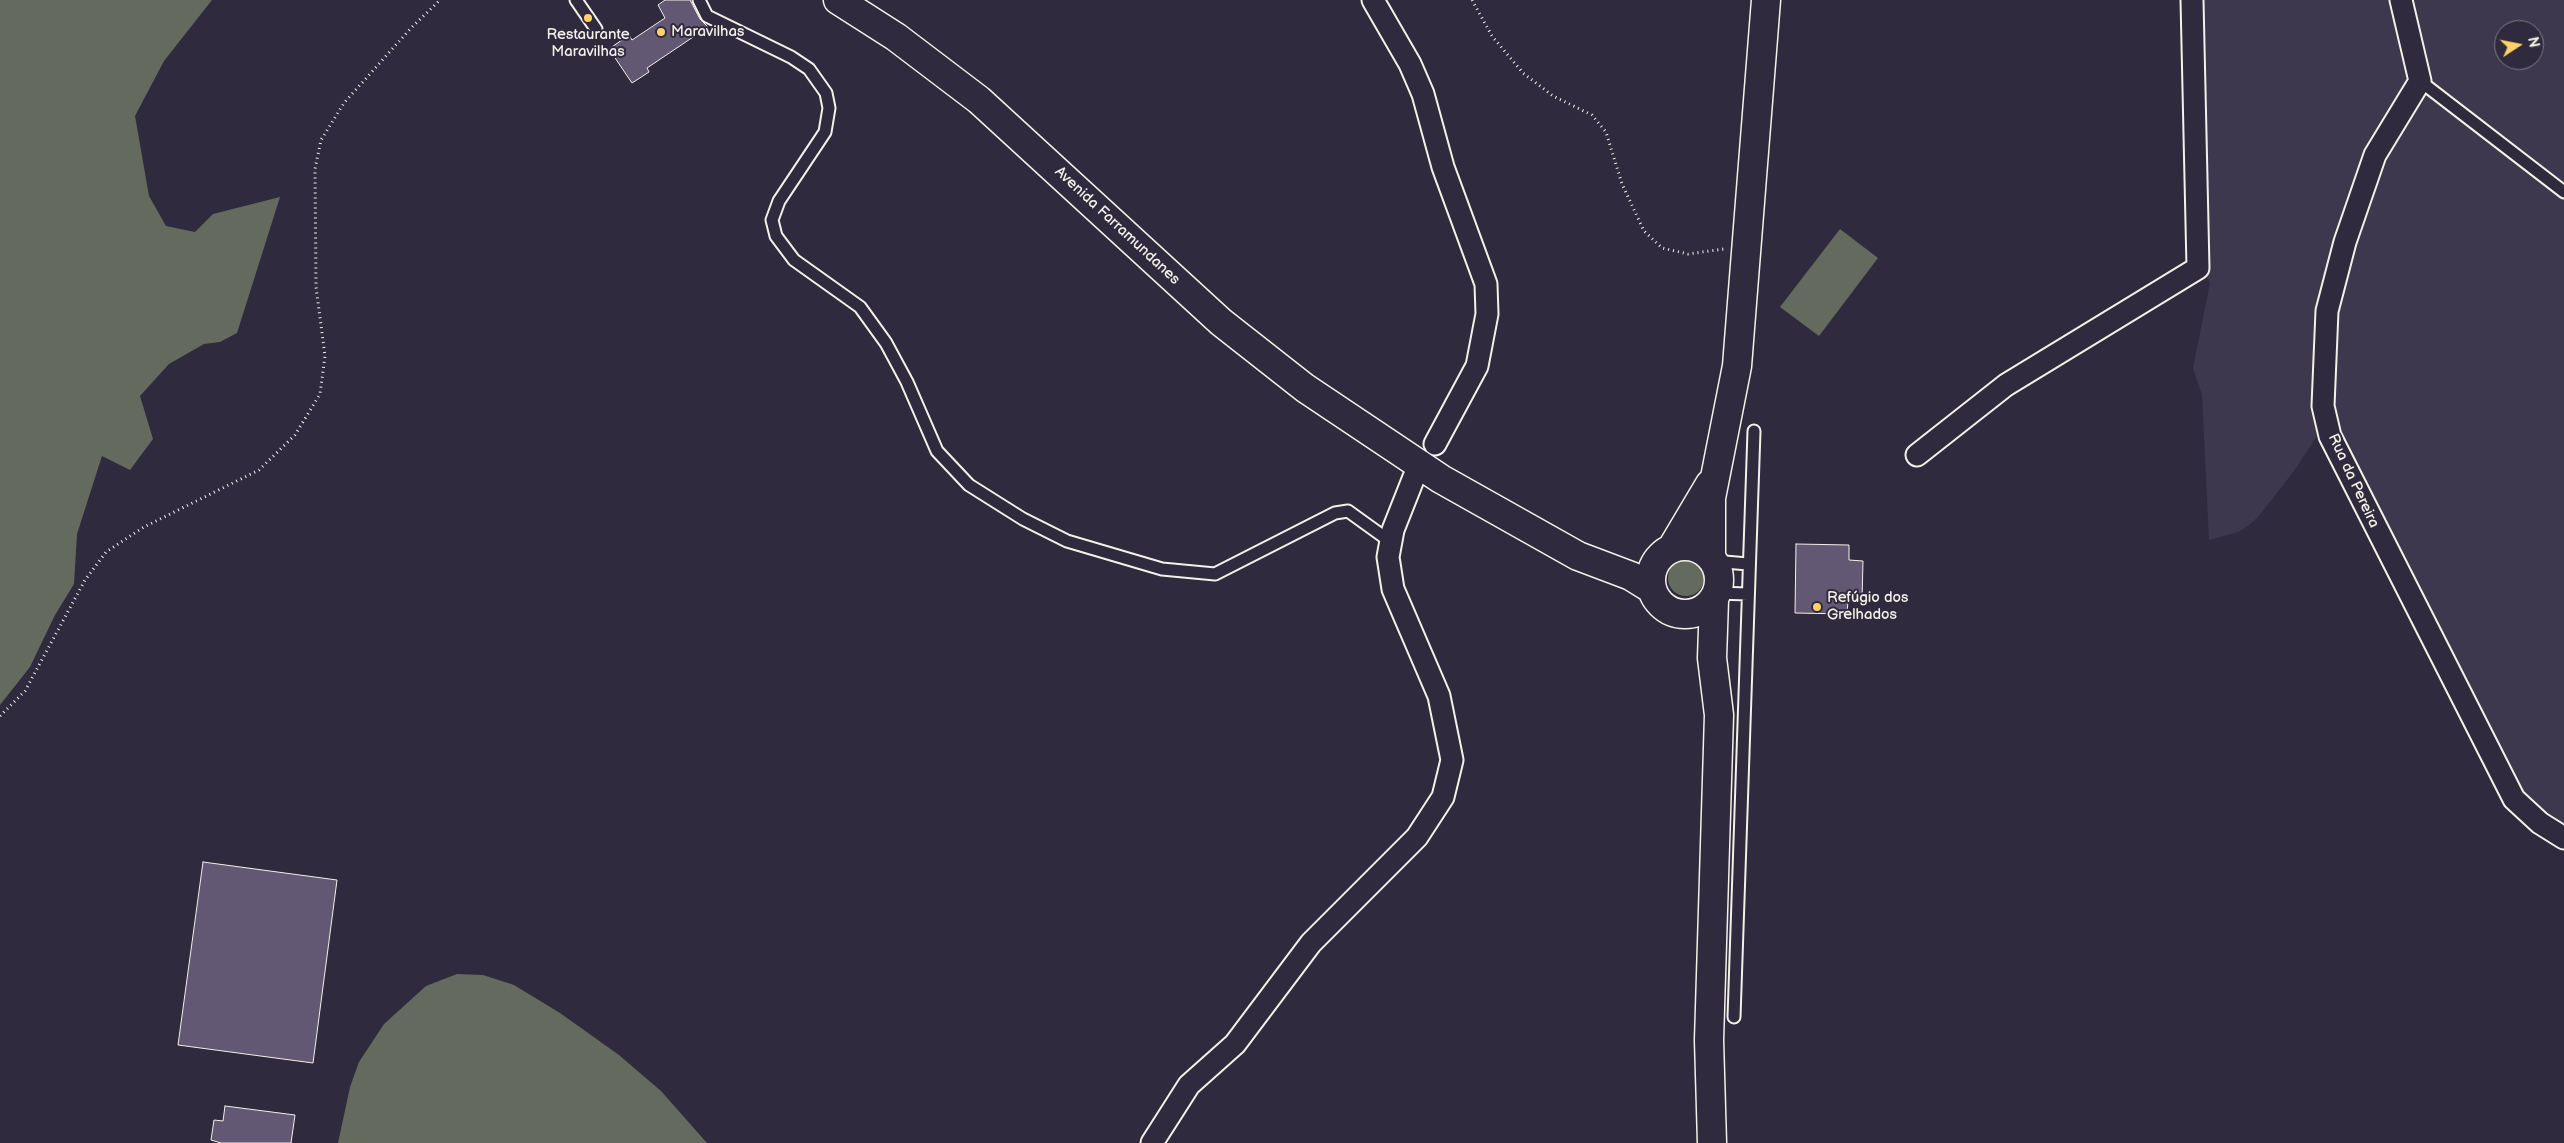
<!DOCTYPE html>
<meta charset="utf-8">
<style>
body{margin:0}
#map{position:relative;width:2564px;height:1143px;overflow:hidden;background:#2f2a3d;font-family:"Balsamiq Sans",sans-serif}
canvas{display:block}
.north{position:absolute;left:2494px;top:20px;width:50px;height:50px;box-sizing:border-box;background:#2f2a3d;border:1px solid #7e7a81;border-radius:50%;rotate:79deg;font-size:14px;font-weight:700;line-height:20px;text-align:center;color:#f4f1e8}
.north::after{content:'';display:block;margin:auto;width:18px;height:22px;background:#ffd166;clip-path:polygon(50% 0,100% 100%,50% 72%,0 100%)}
</style>
<div id="map">
<canvas width="2564" height="1143"></canvas>
<div class="north">N</div>
</div>
<script>
const c = document.querySelector('canvas').getContext('2d');
c.lineJoin = 'round';
function paint(path, color) { c.fillStyle = color; c.fill(path, 'evenodd'); }
const toPath = rows => new Path2D(rows.map(r => 'M' + r).join(''));
function trace(path, color, width, dash) { c.strokeStyle = color; c.lineWidth = width; c.lineCap = dash ? 'butt' : 'round'; c.setLineDash(dash || []); c.stroke(path); }
function drawText(font, color, halo, rows, align = 'center') {
  c.font = font + ' "Balsamiq Sans",sans-serif'; c.lineWidth = 4; c.setLineDash([]); c.textBaseline = 'middle'; c.strokeStyle = halo; c.fillStyle = color; for (const [text, x, y, turn = 0] of rows) {
    c.save(); c.translate(x, y); c.rotate((+turn || 0) * Math.PI / 180); c.textAlign = isNaN(turn) ? turn : align; if (halo) c.strokeText(text, 0, 0); c.fillText(text, 0, 0); c.restore();
  }
}
const built = toPath([
 [2191,0,2564,0,2564,839,2531,817,2321,430,2294,471,2258,517,2248,526,2238,532,2209,540,2202,395,2193,368,2210,283,2200,264],
 [2504,30,2534,30,2534,60,2504,60]
]);
const green = toPath([
 [0,0,212,0,164,61,135,116,149,196,166,226,195,232,213,214,280,197,237,333,220,342,204,344,169,364,140,396,153,439,130,470,102,456,77,534,74,584,55,615,30,667,0,705],
 [1840,229,1878,258,1819,336,1780,307],
 '1668 578a18 18 0 1 1 36 0a18 18 0 1 1-36 0Z',
 [457,974,483,975,514,985,560,1013,619,1055,661,1091,707,1143,338,1143,350,1087,359,1062,384,1024,426,986]
]);
const building = toPath([
 [665,0,690,0,700,19,708,27,647,68,649,72,632,83,609,49,629,35,632,40,665,18,658,5,665,0],
 [1796,544,1849,545,1849,560,1863,561,1862,601,1848,601,1847,614,1795,613,1796,544],
 [203,862,337,880,313,1063,178,1045,203,862],
 [225,1106,295,1115,291,1143,221,1143,211,1140,214,1120,223,1121,225,1106]
]);
const path = toPath([
 [1472,0,1492,36,1523,73,1553,96,1592,115,1606,132,1622,184,1644,231,1662,248,1688,254,1724,249],
 [0,716,25,691,85,580,106,552,144,527,259,470,295,435,320,394,325,356,316,287,315,169,321,140,344,103,411,28,440,0]
]);
const service = toPath([
 [576,0,596,29],
 [699,0,707,16,791,57,809,69,826,93,829,108,825,132,779,201,772,220,776,236,794,260,860,307,886,343,907,382,937,451,969,485,1023,519,1067,541,1162,569,1215,574,1335,513,1348,511,1391,542],
 [2420,81,2564,192],
 [1713,561,1748,564],
 [1716,593,1748,594],
 [1734,1017,1754,431]
]);
const minor = toPath([
 [1373,0,1410,64,1423,94,1443,167,1486,284,1487,314,1477,366,1435,444],
 [2401,0,2420,81,2375,155,2345,242,2327,311,2323,406,2330,436,2514,799,2540,823,2564,838],
 [1917,455,2006,385,2198,268,2192,0],
 [1152,1143,1189,1085,1235,1044,1311,943,1417,837,1443,797,1452,760,1439,696,1393,589,1388,557,1393,530,1414,477]
]);
const primary = toPath([
 [838,0,896,37,979,100,1221,322,1305,388,1441,479,1578,556,1631,576,1652,589],
 '1651 580a34 34 0 1 1 68 0a34 34 0 1 1-68 0Z',
 [1672,548,1710,484],
 [1711,557,1711,498,1737,366,1766,0],
 [1712,1143,1709,1040,1719,715,1712,658,1714,600]
]);
const markers = [
 [588,18,5,"#ffd166"],
 [661,32,5,"#ffd166"],
 [1817,607,5,"#ffd166"]
];
const poiNames = [
 ["Maravilhas",671,32],
 ["Restaurante",588,35,"center"],
 ["Maravilhas",588,52,"center"],
 ["Refúgio dos",1827,598],
 ["Grelhados",1827,615]
];
const streetNames = [
 ["Avenida Farramundanes",1117,226,43],
 ["Rua da Pereira",2353,481,65]
];
paint(built, '#3e384e');
paint(green, '#646a5d');
paint(building, '#625874');
trace(building, '#f4f1e8', 1);
trace(service, '#f4f1e8', 15);
trace(minor, '#f4f1e8', 25);
trace(primary, '#f4f1e8', 31);
trace(path, '#f4f1e8', 3, [1, 4]);
trace(service, '#2f2a3d', 11);
trace(minor, '#2f2a3d', 21);
trace(primary, '#2f2a3d', 28);
for (const [x, y, r, color] of markers) { const dot = new Path2D(); dot.arc(x, y, r, 0, 2 * Math.PI); c.fillStyle = color; c.fill(dot); trace(dot, '#2f2a3d', 2); }
drawText('15px', '#f4f1e8', '#2f2a3d', poiNames, 'left');
drawText('15px', '#f4f1e8', '#2f2a3d', streetNames);
</script>
